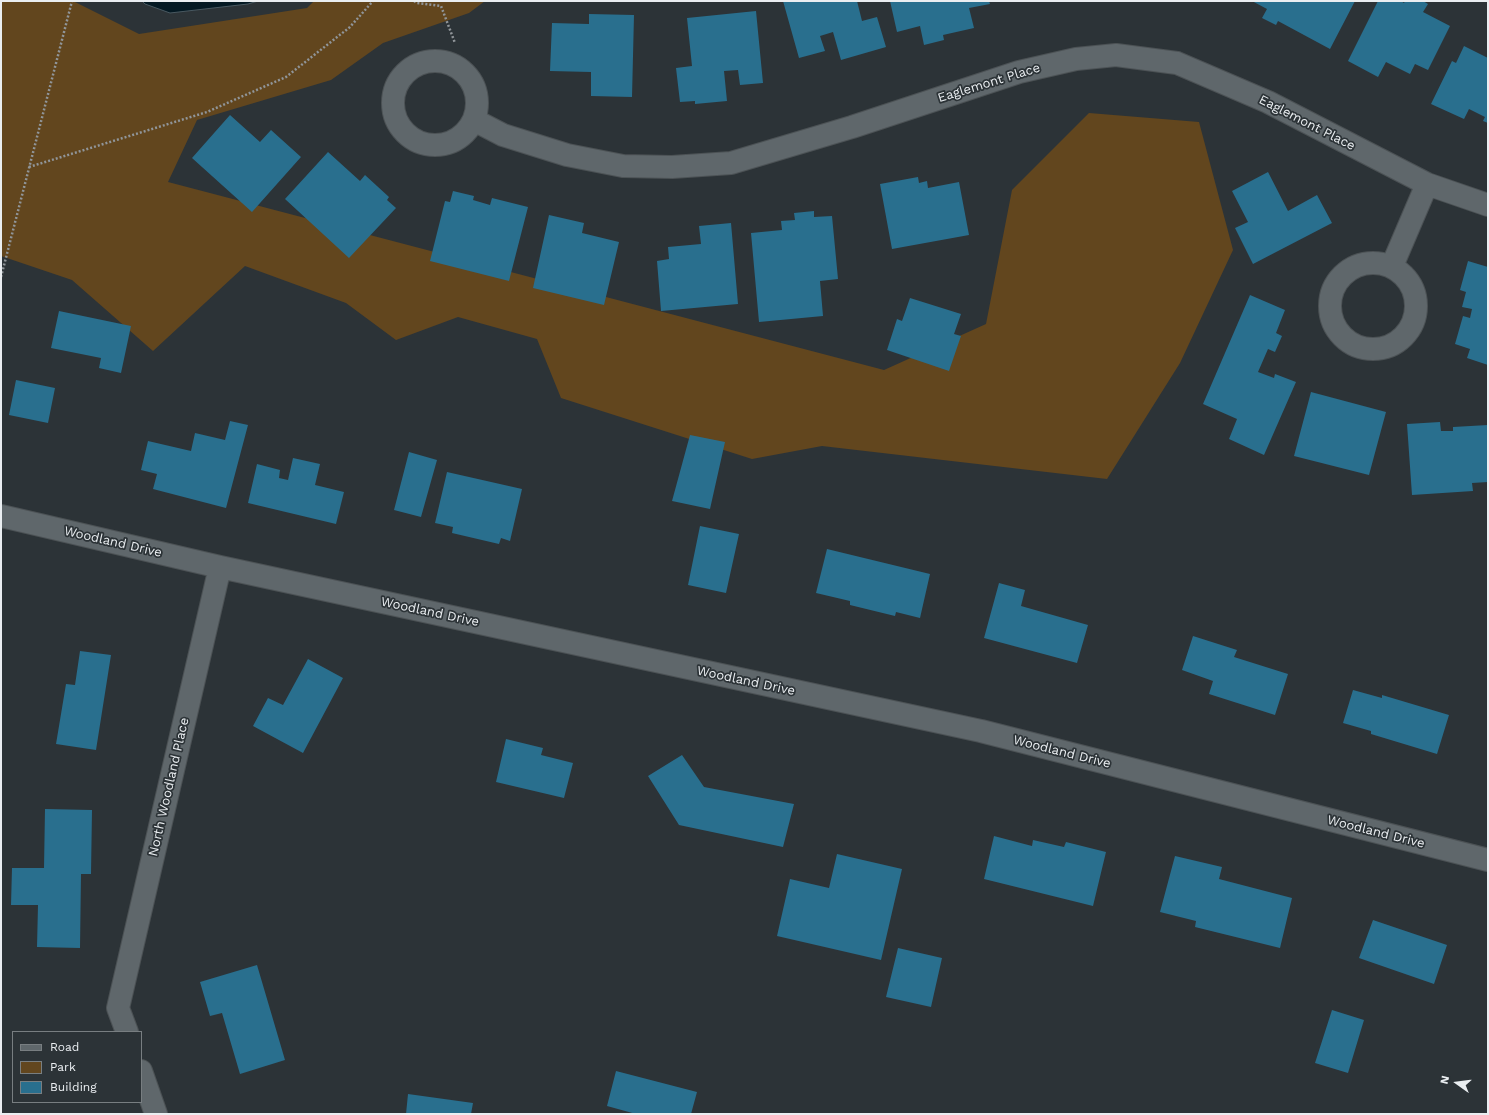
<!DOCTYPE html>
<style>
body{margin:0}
#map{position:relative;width:1489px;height:1115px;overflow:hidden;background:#2c3337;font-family:"Work Sans",sans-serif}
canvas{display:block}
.frame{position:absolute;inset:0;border:2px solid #eaeef1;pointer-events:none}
.legend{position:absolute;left:12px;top:1031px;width:130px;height:72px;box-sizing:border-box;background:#2c3337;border:1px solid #787e81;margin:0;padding:5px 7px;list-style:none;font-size:12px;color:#eaeef1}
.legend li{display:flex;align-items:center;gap:8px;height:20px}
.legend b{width:20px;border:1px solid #787e81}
.north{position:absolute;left:1437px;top:1063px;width:40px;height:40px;-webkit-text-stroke:3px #2c3337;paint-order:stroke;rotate:284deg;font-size:11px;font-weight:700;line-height:16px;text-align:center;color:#eaeef1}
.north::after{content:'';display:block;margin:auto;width:14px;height:18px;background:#eaeef1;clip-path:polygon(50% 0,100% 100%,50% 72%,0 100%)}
</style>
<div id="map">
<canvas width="1489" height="1115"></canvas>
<div class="frame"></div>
<ul class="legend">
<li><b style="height:5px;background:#5f676b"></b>Road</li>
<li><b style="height:11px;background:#62461e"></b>Park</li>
<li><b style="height:11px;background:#296f8e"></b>Building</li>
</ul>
<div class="north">N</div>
</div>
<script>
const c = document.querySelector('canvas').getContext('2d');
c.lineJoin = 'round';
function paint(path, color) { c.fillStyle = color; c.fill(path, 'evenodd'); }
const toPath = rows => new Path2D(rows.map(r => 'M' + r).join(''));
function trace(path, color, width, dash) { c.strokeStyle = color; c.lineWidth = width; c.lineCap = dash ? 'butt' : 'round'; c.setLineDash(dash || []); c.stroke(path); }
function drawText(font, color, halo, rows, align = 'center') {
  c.font = font + ' "Work Sans",sans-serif'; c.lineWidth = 3.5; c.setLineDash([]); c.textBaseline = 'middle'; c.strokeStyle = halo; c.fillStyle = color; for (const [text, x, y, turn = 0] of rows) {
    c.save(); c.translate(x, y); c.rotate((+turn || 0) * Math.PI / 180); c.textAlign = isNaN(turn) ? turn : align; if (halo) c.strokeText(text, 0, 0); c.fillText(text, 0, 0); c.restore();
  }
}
const green = toPath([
 [1,1,73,1,139,34,307,8,314,1,485,1,469,13,383,43,331,80,197,120,168,182,884,370,986,324,1012,190,1089,113,1199,122,1233,250,1180,363,1107,479,822,446,752,459,561,398,537,339,458,317,396,340,346,303,245,266,153,351,72,280,1,256]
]);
const water = toPath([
 [142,1,258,1,248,4,170,13,145,4,142,1]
]);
const building = toPath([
 [783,1,857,1,862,21,877,17,886,47,841,60,833,32,820,36,825,51,799,58],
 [890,1,989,1,990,4,969,8,974,28,943,35,944,40,924,45,920,26,897,32],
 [1252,1,1355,1,1330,49,1278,21,1276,25,1262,18,1267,9],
 [1378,1,1401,1,1404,3,1405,1,1423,1,1428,4,1423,12,1450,26,1428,70,1415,64,1410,74,1386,62,1378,77,1348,61],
 [756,11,763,83,740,85,738,70,724,71,727,101,695,104,695,101,680,102,676,68,692,66,687,18],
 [589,14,634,15,632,97,591,96,591,72,550,71,552,23,589,24],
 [1464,46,1488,58,1488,123,1483,121,1485,117,1469,109,1464,119,1431,104,1452,61,1456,63],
 [230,115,260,142,271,130,301,157,252,212,192,158],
 [328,152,360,181,365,175,389,197,387,200,396,208,349,258,285,199],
 [1268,172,1288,211,1317,195,1332,223,1253,264,1235,228,1248,222,1232,191],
 [918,177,919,183,927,181,928,188,959,182,969,235,892,249,880,184],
 [453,191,474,196,473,200,490,205,492,198,528,207,509,281,430,261,445,201,450,202],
 [814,211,814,217,832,216,838,279,820,281,823,316,759,322,751,233,782,230,781,221,795,220,794,213],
 [549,215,584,223,582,233,619,242,604,305,533,288],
 [731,223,738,304,661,311,657,261,669,259,668,247,701,244,699,226],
 [1468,261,1488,267,1488,365,1467,358,1470,349,1455,344,1463,316,1470,318,1472,309,1462,307,1466,292,1460,290],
 [1250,295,1285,310,1276,333,1282,336,1275,352,1268,349,1258,372,1274,378,1275,374,1296,382,1264,455,1229,439,1237,419,1203,404],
 [910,298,961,314,954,334,961,336,949,371,887,350,897,319,902,321],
 [59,311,131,326,121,373,99,368,101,358,51,348],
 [16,380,55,388,48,423,9,415],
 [1311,392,1386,412,1369,475,1294,456],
 [230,421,248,425,226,508,153,489,157,474,141,470,148,441,191,451,195,433,225,440],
 [1440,422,1441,431,1453,431,1453,427,1488,425,1488,482,1472,483,1473,491,1412,495,1407,424],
 [690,435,725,442,710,509,672,501],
 [409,452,437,460,421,517,394,510],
 [293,458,320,464,315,485,344,492,336,524,248,503,257,464,280,470,279,478,288,480],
 [447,472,522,489,510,541,501,538,499,544,452,533,453,527,435,523],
 [700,526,739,534,726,593,688,585],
 [827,549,930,574,920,618,896,612,895,616,850,605,850,601,816,593],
 [999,583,1025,590,1021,606,1088,625,1077,663,984,638],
 [1193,636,1237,650,1234,657,1288,674,1275,715,1209,694,1213,681,1182,670],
 [80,651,111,655,96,750,56,744,66,684,75,685],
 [308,659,343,678,303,753,253,726,268,698,283,705],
 [1353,690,1382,698,1382,695,1449,715,1437,754,1371,734,1371,731,1343,723],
 [506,739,543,748,541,755,573,763,564,798,496,782],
 [682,755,704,787,794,804,783,847,679,825,648,776],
 [45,809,92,810,91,874,81,874,80,948,37,947,38,905,11,905,12,868,44,868],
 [994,836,1032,846,1033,840,1064,847,1066,842,1106,852,1093,906,984,879],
 [837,854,902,869,881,960,777,936,790,879,829,888],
 [1175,856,1222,867,1219,879,1292,898,1280,948,1195,927,1196,921,1160,912],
 [1373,920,1447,945,1434,984,1359,958],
 [898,948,942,958,931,1007,886,997],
 [257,965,285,1060,240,1074,222,1013,210,1016,200,982],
 [1332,1010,1364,1020,1348,1073,1315,1063],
 [616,1071,697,1092,691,1114,636,1114,607,1106],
 [408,1094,473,1103,471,1114,406,1114]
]);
const path = toPath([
 [414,1,417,3,441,6,455,43],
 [29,167,207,112,286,77,350,27,373,1],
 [1,277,72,1]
]);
const street = toPath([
 '393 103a42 42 0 1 1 84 0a42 42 0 1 1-84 0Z',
 [474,120,503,135,567,155,623,166,672,167,731,163,852,127,1019,72,1076,59,1116,55,1177,63,1268,102,1427,184,1488,205],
 '1330 306a43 43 0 1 1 86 0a43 43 0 1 1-86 0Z',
 [1392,266,1427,184],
 [1,516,220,567,981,731,1488,860],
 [127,1032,118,1008,220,567],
 [141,1071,156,1114]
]);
const streetNames = [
 ["Eaglemont Place",989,83,-17],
 ["Eaglemont Place",1307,123,27],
 ["Woodland Drive",113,542,13],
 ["Woodland Drive",430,612,12],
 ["Woodland Drive",746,681,12],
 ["Woodland Drive",1062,752,14],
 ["North Woodland Place",169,787,-77],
 ["Woodland Drive",1376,832,14]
];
paint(green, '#62461e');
paint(water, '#041923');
trace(water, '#495961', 1);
paint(building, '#296f8e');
trace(street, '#4c5255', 24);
trace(path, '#909599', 2.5, [2, 2]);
trace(street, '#5f676b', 22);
drawText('13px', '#eaeef1', '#2c3337', streetNames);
</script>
